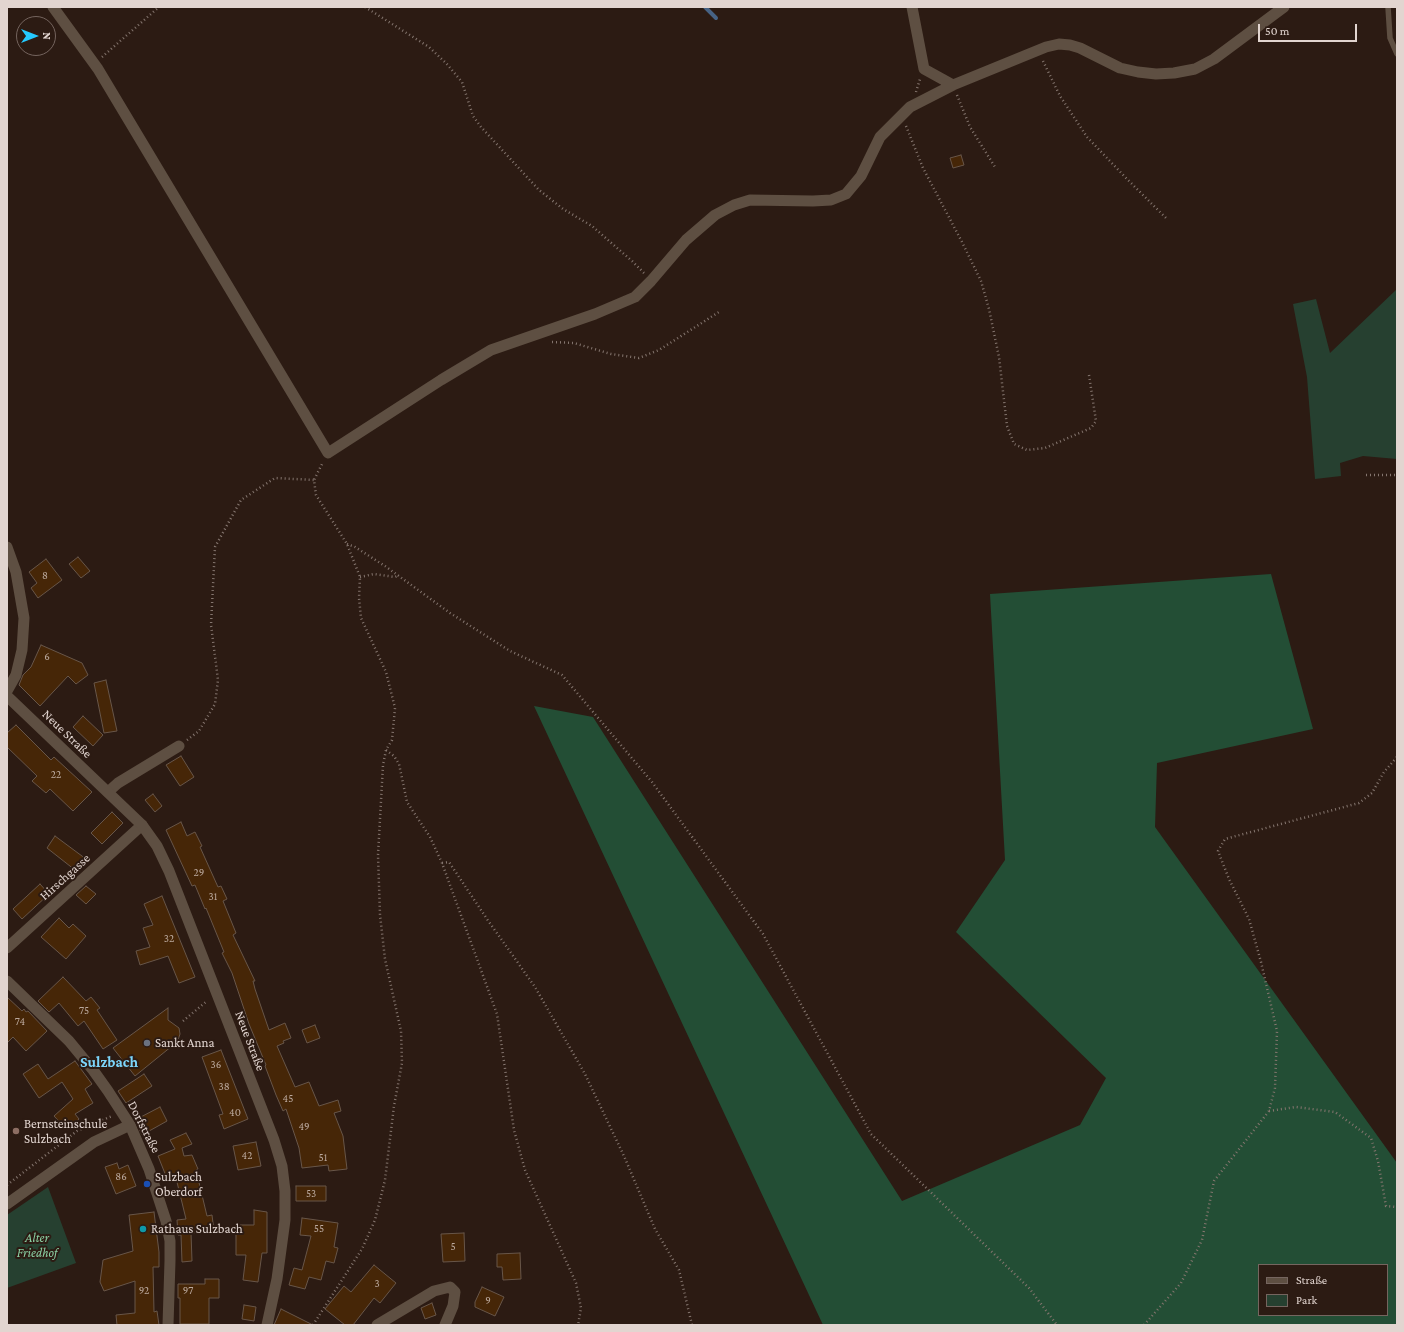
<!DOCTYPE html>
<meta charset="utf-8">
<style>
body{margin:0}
#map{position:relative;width:1404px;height:1332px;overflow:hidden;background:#2c1b13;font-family:"Crimson Pro",serif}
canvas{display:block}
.frame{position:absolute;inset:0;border:8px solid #e2d5d0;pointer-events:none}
.legend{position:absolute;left:1258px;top:1264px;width:130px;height:52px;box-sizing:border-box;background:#2c1b13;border:1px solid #75655f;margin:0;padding:5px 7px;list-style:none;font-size:12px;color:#e2d5d0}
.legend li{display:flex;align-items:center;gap:8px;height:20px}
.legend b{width:20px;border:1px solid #75655f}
.north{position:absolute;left:16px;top:16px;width:40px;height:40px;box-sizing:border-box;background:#2c1b13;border:1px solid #75655f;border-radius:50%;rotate:90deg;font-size:11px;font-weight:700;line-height:16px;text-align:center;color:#e2d5d0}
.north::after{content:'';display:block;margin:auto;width:14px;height:18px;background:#25c9fe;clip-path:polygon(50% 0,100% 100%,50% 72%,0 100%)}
.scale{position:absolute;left:1258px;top:24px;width:99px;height:18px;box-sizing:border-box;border:2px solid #e2d5d0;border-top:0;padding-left:5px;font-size:12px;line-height:14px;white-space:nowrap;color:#e2d5d0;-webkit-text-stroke:3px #2c1b13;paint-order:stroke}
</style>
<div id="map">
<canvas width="1404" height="1332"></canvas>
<div class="frame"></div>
<ul class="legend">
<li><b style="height:5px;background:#5e4f42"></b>Straße</li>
<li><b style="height:11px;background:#264030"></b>Park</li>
</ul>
<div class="north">N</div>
<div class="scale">50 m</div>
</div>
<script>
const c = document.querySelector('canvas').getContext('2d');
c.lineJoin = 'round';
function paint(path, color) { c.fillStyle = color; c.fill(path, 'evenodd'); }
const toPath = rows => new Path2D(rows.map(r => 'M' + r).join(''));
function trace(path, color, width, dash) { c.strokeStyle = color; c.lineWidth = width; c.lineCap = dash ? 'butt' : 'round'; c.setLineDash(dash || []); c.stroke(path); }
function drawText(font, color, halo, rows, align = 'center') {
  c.font = font + ' "Crimson Pro",serif'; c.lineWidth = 4; c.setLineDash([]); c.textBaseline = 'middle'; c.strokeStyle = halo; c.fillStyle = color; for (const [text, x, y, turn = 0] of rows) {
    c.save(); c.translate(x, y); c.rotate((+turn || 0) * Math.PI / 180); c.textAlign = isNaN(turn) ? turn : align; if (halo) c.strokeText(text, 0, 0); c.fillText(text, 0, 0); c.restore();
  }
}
const green = toPath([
 [1397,289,1397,459,1363,456,1340,463,1341,476,1315,479,1307,377,1293,304,1316,299,1330,353],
 [48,1187,76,1263,7,1288,7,1215]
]);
const forest = toPath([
 [1271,574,1313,729,1157,763,1155,827,1397,1163,1397,1325,823,1325,534,706,593,717,902,1201,1080,1125,1106,1078,956,932,1005,860,990,594],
 [1259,1265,1387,1265,1387,1315,1259,1315]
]);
const stream = toPath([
 [705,7,716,18]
]);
const building = toPath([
 [961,155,964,165,953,168,950,158,961,155],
 [78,557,90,571,81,578,69,564,78,557],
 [46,559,62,580,38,598,31,588,37,583,29,572,46,559],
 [41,645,82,663,88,675,76,684,68,676,40,706,19,685,23,675,31,667,41,645],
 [106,680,117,731,104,733,94,683,106,680],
 [83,716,103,735,93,746,73,727,83,716],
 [16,725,51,760,54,757,92,792,73,811,50,789,46,793,32,781,37,776,7,747,7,733,16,725],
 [181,756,194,777,180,786,166,765,181,756],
 [153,794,162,806,155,812,145,800,153,794],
 [112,812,123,823,102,844,91,833,112,812],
 [181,822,187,836,195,832,202,846,200,847,218,887,221,886,227,899,223,901,236,933,233,935,255,981,253,981,255,989,269,1030,285,1023,291,1038,283,1041,284,1043,277,1046,295,1087,309,1082,319,1106,338,1100,341,1111,334,1113,343,1136,347,1169,329,1171,328,1165,302,1168,299,1148,286,1109,283,1111,276,1095,265,1066,266,1065,249,1024,232,973,222,953,224,952,206,908,205,909,195,885,192,886,166,830,181,822],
 [55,836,86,859,75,870,47,848,55,836],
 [40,884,49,894,22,919,13,909,40,884],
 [86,886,96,894,86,904,76,895,86,886],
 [162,896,195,977,179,983,168,956,140,965,136,951,150,947,143,928,153,925,144,904,162,896],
 [59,918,69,928,73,924,86,936,66,959,41,937,59,918],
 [63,977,86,1001,91,997,100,1008,97,1010,117,1040,103,1049,84,1021,78,1026,59,1003,49,1012,38,1001,63,977],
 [7,997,22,1011,24,1009,26,1012,28,1011,47,1031,26,1051,13,1037,7,1043,7,997],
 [168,1008,168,1020,179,1028,180,1034,178,1040,172,1046,135,1076,113,1048,168,1008],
 [315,1025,320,1038,307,1043,302,1030,315,1025],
 [221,1050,248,1119,224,1129,219,1115,223,1114,202,1057,221,1050],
 [75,1061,92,1084,85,1089,93,1103,75,1114,79,1119,67,1130,54,1116,73,1099,62,1082,39,1098,23,1074,38,1064,48,1079,75,1061],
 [144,1074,152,1086,126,1103,118,1091,144,1074],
 [160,1107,167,1121,142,1135,135,1120,160,1107],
 [186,1133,192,1144,182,1148,184,1156,192,1155,198,1169,196,1170,207,1216,212,1215,214,1231,191,1233,192,1261,182,1262,181,1235,178,1235,177,1220,186,1219,176,1178,168,1181,158,1156,175,1149,170,1140,186,1133],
 [256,1142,261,1166,238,1170,233,1146,256,1142],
 [117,1163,119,1169,128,1165,136,1186,116,1194,105,1167,117,1163],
 [296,1186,326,1186,326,1201,296,1201,296,1186],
 [254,1210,267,1212,267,1253,262,1253,258,1282,243,1280,246,1255,236,1255,236,1225,254,1225,254,1210],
 [154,1212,159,1252,159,1267,153,1267,154,1312,157,1311,159,1325,117,1325,116,1315,135,1313,135,1281,104,1291,100,1282,103,1260,133,1251,129,1215,154,1212],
 [302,1218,338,1223,334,1247,338,1248,334,1263,326,1261,321,1280,309,1277,305,1289,289,1285,294,1268,302,1270,311,1236,300,1235,302,1218],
 [464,1233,465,1261,443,1262,441,1234,464,1233],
 [520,1253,521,1279,503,1280,502,1267,497,1267,497,1254,520,1253],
 [374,1265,396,1283,380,1303,374,1298,353,1325,345,1325,325,1309,344,1286,351,1292,374,1265],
 [205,1279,219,1279,219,1298,209,1298,209,1324,180,1324,180,1298,178,1298,178,1284,205,1284,205,1279],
 [482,1287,504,1297,495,1316,475,1307,475,1302,482,1287],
 [432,1303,436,1315,425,1319,421,1308,432,1303],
 [244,1305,256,1307,254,1321,242,1319,244,1305],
 [281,1309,313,1325,274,1325,281,1309]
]);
const path = toPath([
 [365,7,429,47,446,63,462,82,473,116,481,127,539,190,563,209,592,226,632,261,644,273],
 [102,57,159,7],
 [1043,61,1060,96,1087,137,1127,179,1166,218],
 [916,92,920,79],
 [957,95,970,127,995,167],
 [906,126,923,168,962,242,981,281,989,309,999,357,1007,426,1014,444,1027,450,1045,448,1091,428,1096,421,1089,375],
 [552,342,574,343,611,354,639,358,659,350,719,312],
 [1366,475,1397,475],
 [347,544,355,547,385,566,450,613,510,651,562,675,652,782,763,934,871,1134,1029,1288,1057,1325],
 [360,577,374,574,395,577,397,576],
 [187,740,199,731,215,704,218,680,211,625,215,547,241,500,275,478,314,480],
 [386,750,394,756,399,764,407,802,430,837,442,863,497,1014,514,1130,525,1170,576,1283,581,1308,578,1325],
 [442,863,449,862,487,919,535,987,585,1074,624,1156,655,1229,679,1270,692,1325],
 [183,1021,207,1001],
 [1269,1111,1296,1107,1335,1112,1371,1138,1378,1161,1386,1206,1397,1207],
 [7,1185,77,1131,112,1116],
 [313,1325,362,1249,375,1220,385,1180,394,1106,402,1063,401,1031,385,959,380,915,378,855,383,765,386,750,392,740,395,708,386,672,361,618,359,598,360,577,347,544,316,495,314,480,323,462],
 [1144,1325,1181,1283,1202,1240,1214,1181,1269,1111,1275,1088,1277,1031,1261,962,1249,919,1229,879,1218,851,1225,839,1359,803,1372,793,1384,772,1397,757]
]);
const service = toPath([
 [1388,7,1390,38,1397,54]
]);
const minor = toPath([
 [53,7,98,69,328,453,441,380,491,350,595,314,635,297,651,281,686,240,715,215,734,205,750,200,813,201,831,200,846,194,861,176,880,137,910,107,953,85,1046,47,1059,44,1070,45,1080,48,1120,68,1138,72,1156,74,1174,73,1195,69,1214,59,1284,7],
 [912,7,924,69,953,85],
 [7,547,16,572,24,618,22,650,16,675,7,691],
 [108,792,118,783,179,746],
 [7,948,142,825],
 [7,981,69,1041,93,1070,108,1091,130,1125,149,1169,166,1221,170,1241,170,1261,168,1325],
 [7,1204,94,1142,130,1125],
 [377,1325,434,1291,450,1287,455,1292,453,1306,445,1325]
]);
const tertiary = toPath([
 [7,696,142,825,157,846,169,871,274,1140,282,1166,285,1191,285,1220,277,1279,267,1325]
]);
const markers = [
 [147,1043,4,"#6b7280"],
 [16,1131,4,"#8d6e63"],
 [147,1184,4,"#1a4fb4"],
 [143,1229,4,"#0f9aa8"]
];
const numberNames = [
 ["8",45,576],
 ["6",47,657],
 ["22",56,775],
 ["29",199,873],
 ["31",213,897],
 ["32",169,939],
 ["75",84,1011],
 ["74",20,1022],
 ["36",216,1065],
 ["38",224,1087],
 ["45",288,1099],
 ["40",235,1113],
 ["49",304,1127],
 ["42",247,1156],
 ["51",323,1158],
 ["86",121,1177],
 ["53",311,1194],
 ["55",319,1229],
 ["5",453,1247],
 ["3",377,1284],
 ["92",144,1291],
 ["97",188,1291],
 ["9",488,1301]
];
const streetNames = [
 ["Neue Straße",67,734,44],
 ["Hirschgasse",65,877,-42],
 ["Neue Straße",250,1041,69],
 ["Dorfstraße",144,1127,63]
];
const poiNames = [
 ["Sankt Anna",155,1043],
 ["Bernsteinschule",24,1124],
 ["Sulzbach",24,1139],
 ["Sulzbach",155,1177],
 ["Oberdorf",155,1192],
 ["Rathaus Sulzbach",151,1229]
];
const parkNames = [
 ["Alter",37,1238],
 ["Friedhof",37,1253]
];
const quarterNames = [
 ["Sulzbach",109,1062]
];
paint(green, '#264030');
paint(forest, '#234e35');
trace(stream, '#476385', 4);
paint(building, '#462607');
trace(building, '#685649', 1);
trace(path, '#85766f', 2.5, [1, 3]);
trace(service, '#5e4f42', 5.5);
trace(minor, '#5e4f42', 11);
trace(tertiary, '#5e4f42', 11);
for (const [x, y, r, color] of markers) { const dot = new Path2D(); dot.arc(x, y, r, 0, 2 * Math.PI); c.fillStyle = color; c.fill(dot); trace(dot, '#2c1b13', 1.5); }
drawText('11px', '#bba99e', null, numberNames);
drawText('13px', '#e2d5d0', '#2c1b13', streetNames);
drawText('13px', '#e2d5d0', '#2c1b13', poiNames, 'left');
drawText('italic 13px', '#8bd1a5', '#2c1b13', parkNames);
drawText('bold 15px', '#7cd5fa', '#2c1b13', quarterNames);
</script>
